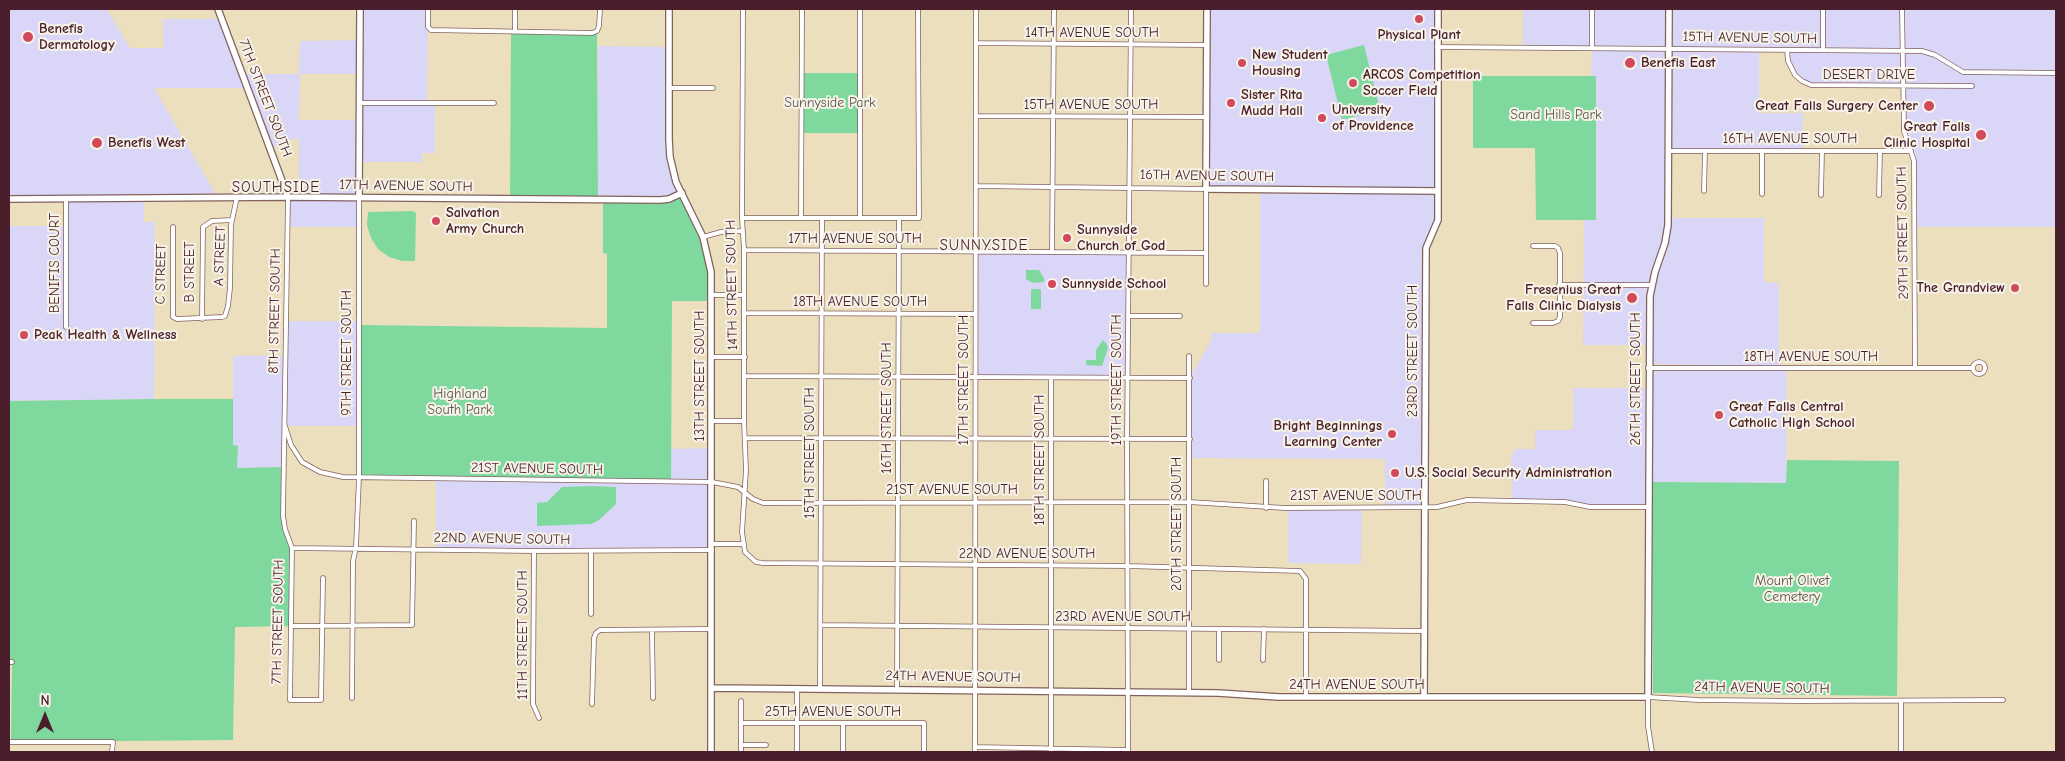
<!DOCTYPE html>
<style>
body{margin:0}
#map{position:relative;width:2065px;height:761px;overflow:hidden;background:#ecdfbe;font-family:"Comic Neue",sans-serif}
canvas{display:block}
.frame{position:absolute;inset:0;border:10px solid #4a1f2b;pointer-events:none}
.north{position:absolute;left:20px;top:691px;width:50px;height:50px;-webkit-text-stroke:4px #f7f3e8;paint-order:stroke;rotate:0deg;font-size:14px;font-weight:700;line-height:20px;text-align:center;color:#4a1f2b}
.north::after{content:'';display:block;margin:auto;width:18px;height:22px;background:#4a1f2b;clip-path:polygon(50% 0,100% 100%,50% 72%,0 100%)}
</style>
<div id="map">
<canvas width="2065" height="761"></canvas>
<div class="frame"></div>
<div class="north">N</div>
</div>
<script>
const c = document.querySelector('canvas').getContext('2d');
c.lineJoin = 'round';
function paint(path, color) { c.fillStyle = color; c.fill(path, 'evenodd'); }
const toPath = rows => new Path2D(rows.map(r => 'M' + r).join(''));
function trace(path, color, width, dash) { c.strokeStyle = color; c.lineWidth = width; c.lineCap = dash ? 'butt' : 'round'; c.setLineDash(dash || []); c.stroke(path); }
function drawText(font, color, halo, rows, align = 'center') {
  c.font = font + ' "Comic Neue",sans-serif'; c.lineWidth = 4; c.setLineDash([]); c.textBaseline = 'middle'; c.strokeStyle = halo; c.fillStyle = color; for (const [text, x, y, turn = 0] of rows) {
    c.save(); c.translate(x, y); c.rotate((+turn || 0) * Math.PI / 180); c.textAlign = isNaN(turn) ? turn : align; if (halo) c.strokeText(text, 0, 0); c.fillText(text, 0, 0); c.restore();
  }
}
const built = toPath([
 [9,9,107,9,130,48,164,48,163,19,222,19,243,74,299,74,300,41,360,40,360,9,428,9,427,103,435,103,435,153,422,153,422,162,360,162,359,227,288,227,288,197,299,196,299,139,293,139,271,149,248,88,154,88,218,198,144,199,144,222,155,222,154,399,9,401,9,226,66,226,66,198,9,199],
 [300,74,359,74,359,120,299,120],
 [1207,9,1438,9,1438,220,1428,240,1424,507,1385,507,1385,459,1190,458,1190,378,1212,339,1212,333,1260,333,1260,189,1206,189],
 [1523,9,2056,9,2056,227,1914,227,1914,161,1906,139,1903,86,1811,85,1795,75,1787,50,1759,50,1759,113,1803,113,1803,151,1668,151,1668,218,1764,218,1764,282,1779,283,1779,367,1648,364,1648,345,1583,345,1584,220,1596,219,1596,76,1591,76,1592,49,1523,48],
 [598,46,669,47,670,157,682,193,669,199,598,200],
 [975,252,1129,253,1128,378,975,377],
 [287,321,359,321,359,426,285,426,284,467,237,468,238,446,233,445,233,356,286,355],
 [1652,371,1787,371,1786,483,1652,482],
 [1573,388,1648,388,1648,507,1590,507,1572,503,1512,501,1511,457,1516,449,1535,449,1535,430,1573,430],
 [712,448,712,550,436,549,436,478,671,481,671,449],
 [1362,507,1361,564,1288,563,1288,508]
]);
const green = toPath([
 [597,31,598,200,510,199,511,32,592,33],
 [1364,45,1380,110,1342,120,1326,55],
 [801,73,859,73,859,133,801,133],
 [1473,76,1596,76,1596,220,1536,220,1535,148,1473,148],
 [682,193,703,237,712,301,672,301,671,481,359,477,359,325,607,328,607,254,603,253,603,200,660,200],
 [413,211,416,213,415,261,402,261,389,257,378,249,371,238,367,225,368,212],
 [1026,270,1039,270,1044,278,1044,282,1033,283,1026,279],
 [1031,289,1041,289,1041,309,1031,309],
 [1103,340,1106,343,1108,348,1102,366,1086,365,1086,360,1096,360,1096,350],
 [154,399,233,399,233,445,238,446,237,468,284,467,283,516,292,548,291,626,235,627,233,740,11,742,12,662,9,662,9,401],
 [1787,460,1899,461,1897,696,1653,693,1652,482,1786,483],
 [593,486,616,487,616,504,599,520,591,524,537,526,537,503,547,502,562,487]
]);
const street = toPath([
 [428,9,428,27,431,30,592,33,597,31,599,26,600,9],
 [515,9,515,32],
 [743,9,742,218,744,250,744,421,746,470,742,532,745,552,756,562,763,563,1128,566,1300,571,1306,579,1306,697],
 [1823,9,1823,50],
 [1902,9,1904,131,1914,161,1915,368],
 [976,43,1207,45],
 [1437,47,1922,51,1935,55,1963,72,2056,73],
 [1592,48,1592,9],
 [1787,50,1788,61,1795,75,1802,81,1811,85,1972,86],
 [669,88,713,88],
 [360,103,494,103],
 [976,116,1207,117],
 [1668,151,1911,151],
 [976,186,1206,189,1206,284],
 [1704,191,1705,151],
 [1762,194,1762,151],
 [1821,195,1822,151],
 [1879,195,1880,151],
 [288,197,283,516,285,529,292,548,290,700,321,700,323,578],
 [66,198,66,327],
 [801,217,802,9],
 [742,218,919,218,918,9],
 [860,218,860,9],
 [173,227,173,317,177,319,222,317,225,316,228,306,230,288,231,225,237,197],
 [703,237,721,232,743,231],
 [1533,246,1555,246,1558,248,1560,253,1560,317,1558,321,1553,323,1533,323],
 [744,250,1206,253],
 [1052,252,1054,9],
 [1559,285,1651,285],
 [712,295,744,295],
 [744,313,975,314],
 [1129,316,1180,316],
 [202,319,203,227,212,221,232,220],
 [712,357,745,357],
 '1973 368a6 6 0 1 1 12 0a6 6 0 1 1-12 0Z',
 [1648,368,1973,368],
 [744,376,1190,378],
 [1051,378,1051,752],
 [713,421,744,421],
 [285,426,291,445,302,462,320,472,343,477,712,482,738,487,753,499,763,503,1189,502,1285,508,1437,507,1467,500,1565,502,1590,507,1648,507],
 [745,438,1190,439],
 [1266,508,1266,481],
 [712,544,743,544],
 [292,548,534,551,712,550],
 [534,551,533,704,539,718],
 [591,614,591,551],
 [821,625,1424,631],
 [291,626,412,625,414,521],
 [652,630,653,698],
 [1219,660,1219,629],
 [1263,660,1264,629],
 [9,662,12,662],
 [797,688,797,752],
 [820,688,822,218],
 [897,689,899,218],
 [1189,692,1189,356],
 [352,698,353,561,356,547,359,477,359,198],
 [741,701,741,752],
 [592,704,594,638,596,633,600,630,711,629],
 [741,723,924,723,924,752],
 [9,742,113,742,112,752],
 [741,745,766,745],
 [975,747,1127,750],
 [843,752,843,723],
 [975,752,976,9],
 [1128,752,1127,439,1131,9],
 [1652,752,1648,726,1648,697,1699,700,1802,701,2003,700],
 [1901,752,1901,701]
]);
const secondary = toPath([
 [218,9,288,197],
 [669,9,669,139,670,157,676,182,703,237,711,272,711,752],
 [1207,9,1206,189,1437,191],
 [359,198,360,9],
 [9,199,288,197,660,200,669,199,682,193],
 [711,688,1218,693,1279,697,1648,697,1650,296,1655,272,1665,243,1668,225,1669,9],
 [1424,697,1426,248,1438,220,1438,9]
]);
const markers = [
 [1419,19,5,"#d1495b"],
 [28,37,6,"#d1495b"],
 [1242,63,5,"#d1495b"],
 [1630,63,6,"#d1495b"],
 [1353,83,5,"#d1495b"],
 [1231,103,5,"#d1495b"],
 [1929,106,6,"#d1495b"],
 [1322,118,5,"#d1495b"],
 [1981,135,6,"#d1495b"],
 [97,143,6,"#d1495b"],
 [436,221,5,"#d1495b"],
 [1067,238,5,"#d1495b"],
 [1052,284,5,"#d1495b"],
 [2015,288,5,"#d1495b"],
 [1632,298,6,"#d1495b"],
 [24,335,5,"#d1495b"],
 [1719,415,5,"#d1495b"],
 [1392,434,5,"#d1495b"],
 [1395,473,5,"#d1495b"]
];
const poiNames = [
 ["Benefis",39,29],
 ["Dermatology",39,45],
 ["Physical Plant",1419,35,"center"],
 ["New Student",1252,55],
 ["Housing",1252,71],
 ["Benefis East",1641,63],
 ["ARCOS Competition",1363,75],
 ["Soccer Field",1363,91],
 ["Sister Rita",1241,95],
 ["Mudd Hall",1241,111],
 ["Great Falls Surgery Center",1918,106,"right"],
 ["University",1332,110],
 ["of Providence",1332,126],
 ["Great Falls",1970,127,"right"],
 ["Clinic Hospital",1970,143,"right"],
 ["Benefis West",108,143],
 ["Salvation",446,213],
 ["Army Church",446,229],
 ["Sunnyside",1077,230],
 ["Church of God",1077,246],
 ["Sunnyside School",1062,284],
 ["The Grandview",2005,288,"right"],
 ["Fresenius Great",1621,290,"right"],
 ["Falls Clinic Dialysis",1621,306,"right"],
 ["Peak Health & Wellness",34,335],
 ["Great Falls Central",1729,407],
 ["Catholic High School",1729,423],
 ["Bright Beginnings",1382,426,"right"],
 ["Learning Center",1382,442,"right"],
 ["U.S. Social Security Administration",1405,473]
];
const streetNames = [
 ["14TH AVENUE SOUTH",1092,33],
 ["15TH AVENUE SOUTH",1750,38,1],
 ["DESERT DRIVE",1869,75],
 ["7TH STREET SOUTH",265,98,69],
 ["15TH AVENUE SOUTH",1091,105],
 ["16TH AVENUE SOUTH",1790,139],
 ["16TH AVENUE SOUTH",1207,176,1],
 ["17TH AVENUE SOUTH",406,186,1],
 ["29TH STREET SOUTH",1903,233,-91],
 ["17TH AVENUE SOUTH",855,239],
 ["A STREET",220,256,-88],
 ["BENIFIS COURT",55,263,-90],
 ["B STREET",190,272,-90],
 ["C STREET",161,274,-89],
 ["14TH STREET SOUTH",732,285,-91],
 ["18TH AVENUE SOUTH",860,302],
 ["8TH STREET SOUTH",275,311,-89],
 ["23RD STREET SOUTH",1413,351,-90],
 ["9TH STREET SOUTH",347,353,-90],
 ["18TH AVENUE SOUTH",1811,357],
 ["13TH STREET SOUTH",700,376,-90],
 ["26TH STREET SOUTH",1636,379,-90],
 ["17TH STREET SOUTH",964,380,-90],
 ["19TH STREET SOUTH",1117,380,-90],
 ["16TH STREET SOUTH",887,408,-90],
 ["15TH STREET SOUTH",810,453,-90],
 ["18TH STREET SOUTH",1040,460,-90],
 ["21ST AVENUE SOUTH",537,469,1],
 ["21ST AVENUE SOUTH",952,490],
 ["21ST AVENUE SOUTH",1356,496],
 ["20TH STREET SOUTH",1177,524,-90],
 ["22ND AVENUE SOUTH",502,539,1],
 ["22ND AVENUE SOUTH",1027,554],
 ["23RD AVENUE SOUTH",1123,617],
 ["7TH STREET SOUTH",278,622,-89],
 ["11TH STREET SOUTH",523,635,-90],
 ["24TH AVENUE SOUTH",953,677,1],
 ["24TH AVENUE SOUTH",1357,685],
 ["24TH AVENUE SOUTH",1762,688,1],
 ["25TH AVENUE SOUTH",833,712]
];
const parkNames = [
 ["Sunnyside Park",830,103],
 ["Sand Hills Park",1556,115],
 ["Highland",460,394],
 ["South Park",460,410],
 ["Mount Olivet",1792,581],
 ["Cemetery",1792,597]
];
const neighbourhoodNames = [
 ["SOUTHSIDE",276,188],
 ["SUNNYSIDE",984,246]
];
paint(built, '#dad6f7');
paint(green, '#7fd99f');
trace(street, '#83625e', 5.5);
trace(secondary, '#83625e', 8);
trace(street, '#fff', 4);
trace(secondary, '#fff', 5.5);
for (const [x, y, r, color] of markers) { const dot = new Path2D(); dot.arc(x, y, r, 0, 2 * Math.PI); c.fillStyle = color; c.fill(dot); trace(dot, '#f7f3e8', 2); }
drawText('bold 14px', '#4a1f2b', '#f7f3e8', poiNames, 'left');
drawText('14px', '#4a1f2b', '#f7f3e8', streetNames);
drawText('14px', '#5a574e', '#f7f3e8', parkNames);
c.letterSpacing = '1px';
drawText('15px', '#4a1f2b', '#f7f3e8', neighbourhoodNames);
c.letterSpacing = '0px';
</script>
